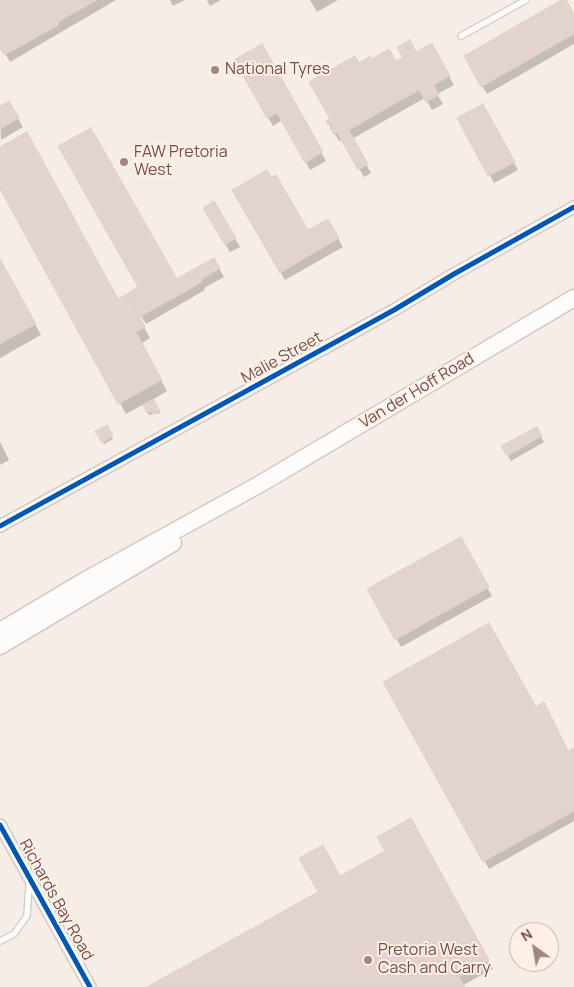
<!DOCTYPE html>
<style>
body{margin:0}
#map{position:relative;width:574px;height:987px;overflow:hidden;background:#f6ede7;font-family:Manrope,sans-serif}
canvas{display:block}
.north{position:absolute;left:509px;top:922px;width:50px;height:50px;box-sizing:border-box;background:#fff0e7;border:1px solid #c7afa7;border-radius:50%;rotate:328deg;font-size:14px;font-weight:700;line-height:20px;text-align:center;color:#734e48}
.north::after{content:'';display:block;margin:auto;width:18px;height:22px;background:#a18680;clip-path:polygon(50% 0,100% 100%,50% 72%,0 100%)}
</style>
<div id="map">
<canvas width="574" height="987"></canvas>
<div class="north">N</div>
</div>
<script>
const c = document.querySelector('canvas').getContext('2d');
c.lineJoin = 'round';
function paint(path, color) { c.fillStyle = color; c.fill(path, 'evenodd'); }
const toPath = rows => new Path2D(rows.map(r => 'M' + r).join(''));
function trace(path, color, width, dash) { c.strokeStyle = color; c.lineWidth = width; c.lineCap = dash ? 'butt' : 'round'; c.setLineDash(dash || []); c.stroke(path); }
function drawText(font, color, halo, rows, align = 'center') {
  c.font = font + ' Manrope,sans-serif'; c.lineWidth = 4; c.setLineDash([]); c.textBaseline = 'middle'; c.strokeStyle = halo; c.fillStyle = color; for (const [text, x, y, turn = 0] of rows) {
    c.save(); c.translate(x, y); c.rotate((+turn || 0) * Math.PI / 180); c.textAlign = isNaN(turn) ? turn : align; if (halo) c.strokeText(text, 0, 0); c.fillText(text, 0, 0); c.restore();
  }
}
const shadow = toPath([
 [0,0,116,0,10,62,0,45],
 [170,0,185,0,173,6],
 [207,0,221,0,210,6],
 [310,0,338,0,317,12],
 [564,0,574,17,574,44,487,94,465,56],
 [431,44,454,85,437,94,443,104,432,110,425,98,352,139,371,173,364,177,343,140,339,141,328,122,332,119,358,64,372,60,396,63],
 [261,46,326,161,310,170,282,120,273,126,236,60],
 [8,102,23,127,1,140,0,107],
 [483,106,518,170,494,183,459,119],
 [0,148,118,300,140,288,177,280,214,259,224,277,204,288,205,290,146,324,131,300,129,301,150,338,141,344,167,391,152,400,160,413,149,415,144,404,126,414,0,186],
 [234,190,308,232,328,221,343,247,285,280],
 [214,203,240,247,230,252,204,208],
 [0,261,41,335,0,358],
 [106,427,113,439,104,444,97,432],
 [536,428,544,442,511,461,503,447],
 [0,442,9,460,0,465],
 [460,538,492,596,401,647,369,590],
 [384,683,568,753,574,749,574,821,489,869],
 [410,820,493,969,463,985,464,987,149,987,319,892,340,877,386,851]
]);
const building = toPath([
 [0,0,97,0,58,22,59,25,4,55,0,48,0,0],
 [561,0,566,0,574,14,574,34,481,87,464,56,561,0],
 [410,40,416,52,432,43,450,76,434,85,439,95,426,102,419,90,349,130,368,164,358,170,337,132,334,134,330,128,333,126,331,124,328,125,326,121,330,119,309,82,355,56,359,63,370,56,372,59,389,49,396,61,403,58,397,47,410,40],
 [262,44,323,152,305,163,277,113,267,118,234,60,262,44],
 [9,101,19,118,0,129,0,106,9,101],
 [483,104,515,162,488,176,457,118,483,104],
 [91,128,177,279,194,269,202,282,140,317,127,294,138,287,58,146,91,128],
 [27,132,118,299,127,294,145,327,136,332,162,380,118,404,0,189,0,147,27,132],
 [267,170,271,177,276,175,308,230,328,219,339,238,280,273,232,190,267,170],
 [214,201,236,238,225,245,203,208,214,201],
 [214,258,220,268,201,280,194,269,214,258],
 [0,259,36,324,0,344,0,259],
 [153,399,160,411,153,414,151,411,147,413,143,405,153,399],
 [107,425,113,436,102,443,95,431,107,425],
 [537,427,542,436,507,456,501,446,537,427],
 [461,537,489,587,395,640,367,589,461,537],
 [489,623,536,707,544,702,568,751,574,748,574,811,483,862,383,682,489,623],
 [411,818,489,960,459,977,465,987,147,987,318,892,299,858,323,845,340,876,385,851,377,837,411,818]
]);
const lane = toPath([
 [461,36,526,0],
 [0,941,14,934,27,916,29,884]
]);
const street = toPath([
 [0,526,394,310,454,274,574,207],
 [0,825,90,987]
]);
const secondary = toPath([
 [0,631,84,581,260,484,574,298],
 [0,646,173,543]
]);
const cycleway = toPath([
 [0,526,394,310,454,274,574,207],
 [0,825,90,987]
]);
const markers = [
 [215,70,5,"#a18680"],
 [124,162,5,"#a18680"],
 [368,960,5,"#a18680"]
];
const poiNames = [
 ["National Tyres",225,70],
 ["FAW Pretoria",134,153],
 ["West",134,171],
 ["Pretoria West",378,951],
 ["Cash and Carry",378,969]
];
const streetNames = [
 ["Malie Street",282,358,-29],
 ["Van der Hoff Road",417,391,-31],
 ["Richards Bay Road",56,900,61]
];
paint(shadow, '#0003');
paint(building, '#e2d3cf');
trace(building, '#dfcfc9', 1);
trace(lane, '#d4c9c5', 8);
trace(street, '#d4c9c5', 14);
trace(secondary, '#d4c8c4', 19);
trace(lane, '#fefcfb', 5.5);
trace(street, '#fefcfb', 11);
trace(secondary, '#fefcfb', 16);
trace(cycleway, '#0057b8', 5);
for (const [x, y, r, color] of markers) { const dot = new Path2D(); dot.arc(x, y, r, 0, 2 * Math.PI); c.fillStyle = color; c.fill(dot); trace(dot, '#fff0e7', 2); }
drawText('16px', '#734e48', '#fff0e7', poiNames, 'left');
drawText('16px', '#734e48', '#fff0e7', streetNames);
</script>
